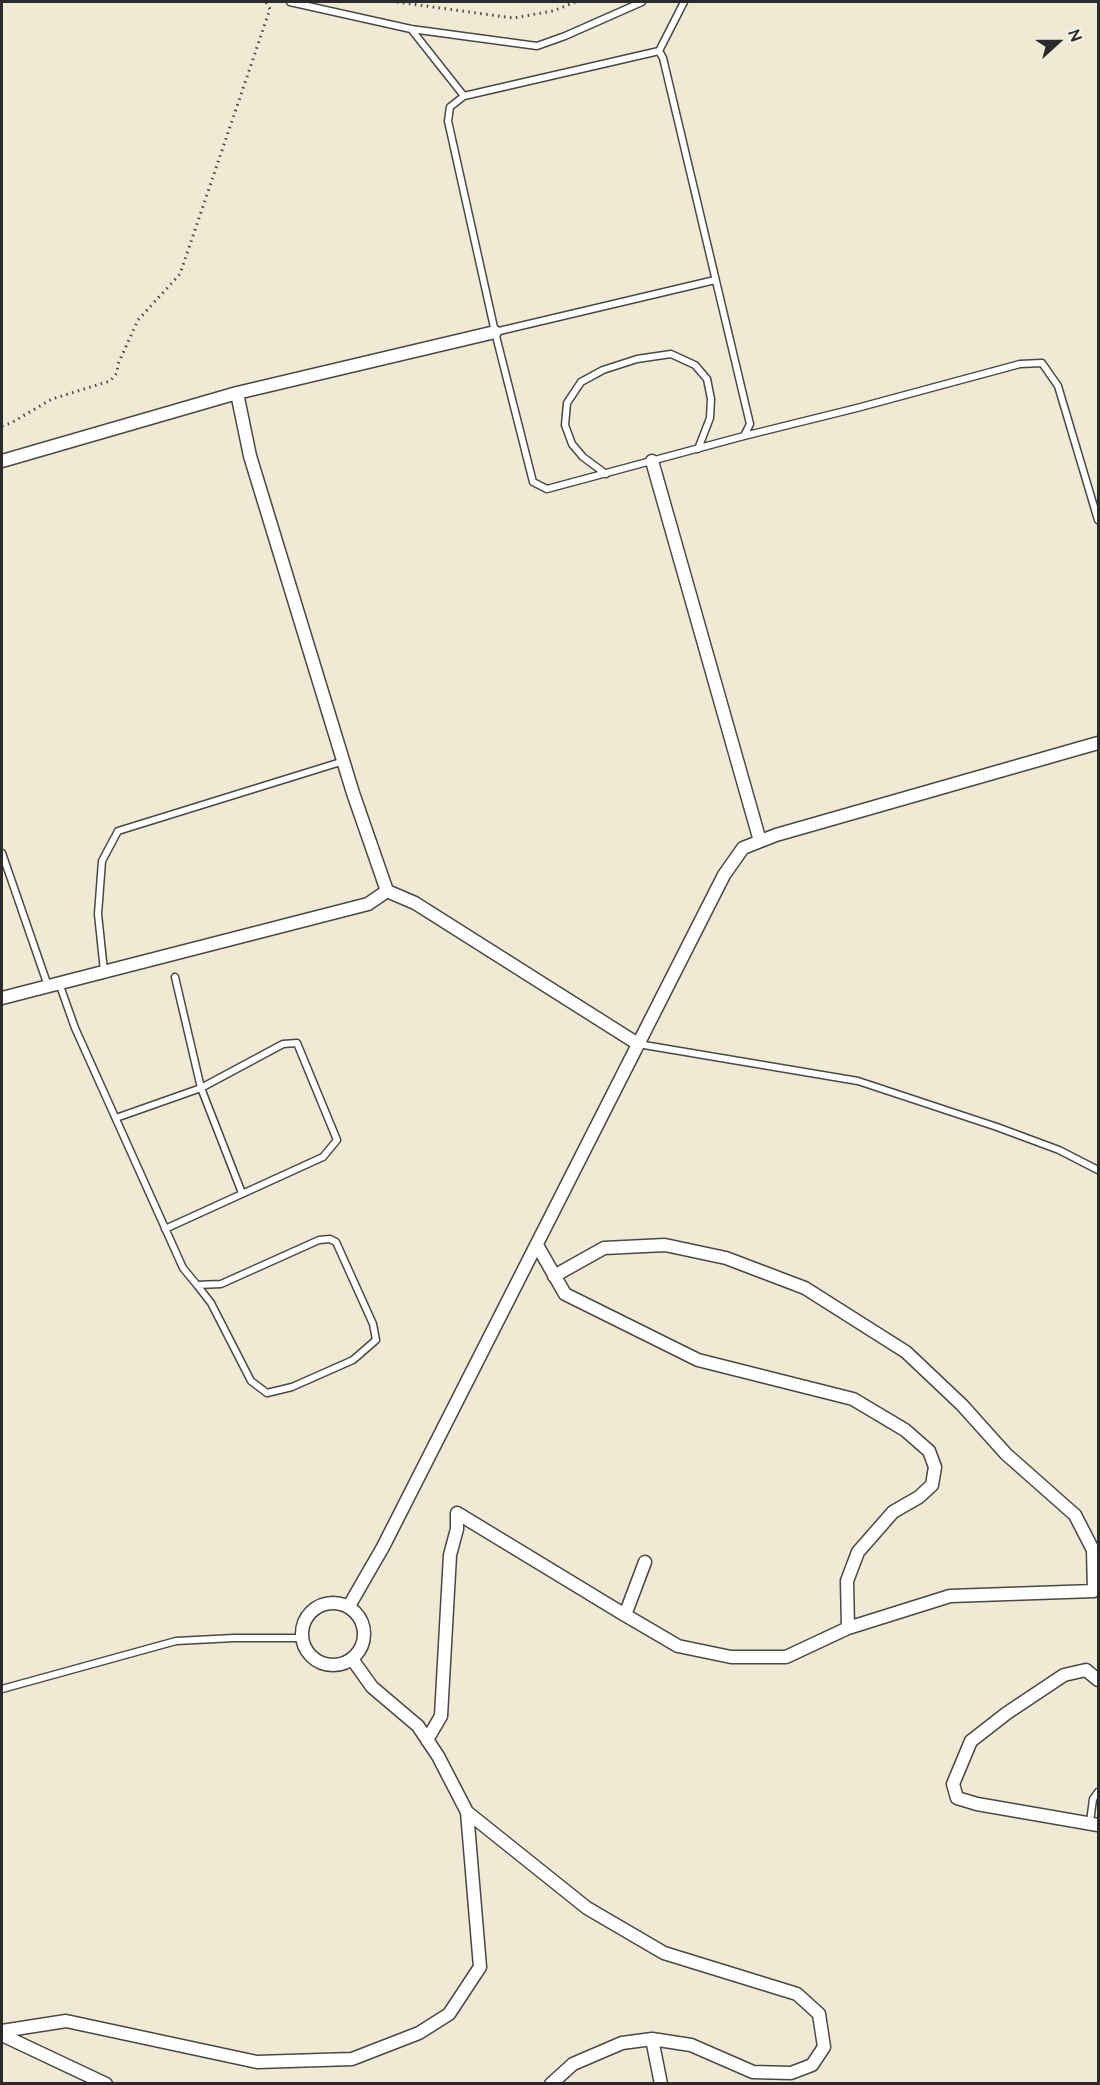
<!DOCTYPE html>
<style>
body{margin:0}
#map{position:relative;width:1100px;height:2085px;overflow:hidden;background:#f0ead4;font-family:"Architects Daughter",sans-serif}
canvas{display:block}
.frame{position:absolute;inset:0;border:3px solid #2b2b2b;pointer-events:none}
.north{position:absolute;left:1028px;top:12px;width:60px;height:60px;-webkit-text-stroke:4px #f7f3e8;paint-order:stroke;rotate:69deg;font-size:16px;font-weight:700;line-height:24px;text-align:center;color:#2b2b2b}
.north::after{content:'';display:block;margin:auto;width:21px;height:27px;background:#2b2b2b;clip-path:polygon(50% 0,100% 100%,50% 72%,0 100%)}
</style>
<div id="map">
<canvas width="1100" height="2085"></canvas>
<div class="frame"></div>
<div class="north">N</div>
</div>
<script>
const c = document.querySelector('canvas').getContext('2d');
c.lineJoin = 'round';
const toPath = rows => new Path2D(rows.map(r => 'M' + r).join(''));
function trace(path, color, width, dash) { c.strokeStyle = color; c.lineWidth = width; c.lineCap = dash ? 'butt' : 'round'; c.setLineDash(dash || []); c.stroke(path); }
const path = toPath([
 [397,2,513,18,553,11,575,2],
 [2,426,11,423,52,399,110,381,117,373,118,364,138,320,180,274,270,9,266,2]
]);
const service = toPath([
 [290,2,411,29,537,46,565,36,642,2],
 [411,29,464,96],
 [659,51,663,58,750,424,744,436,547,489,533,482,495,332,448,121,450,107,464,96,659,51],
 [659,51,684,2],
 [495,332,715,280],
 [744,436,857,408,1020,364,1042,363,1058,386,1098,520],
 [606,474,583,457,572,444,565,425,567,403,581,382,603,370,637,359,671,354,695,365,707,379,711,399,710,418,698,449],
 [2,853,48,986],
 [104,971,98,914,102,861,118,831,344,761],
 [175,977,201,1088,242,1193],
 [59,983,75,1028,183,1268,197,1285,211,1303,251,1381,267,1393,292,1387,353,1360,376,1340,373,1324,336,1242,330,1239,319,1240,221,1284,197,1285],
 [638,1044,858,1081,997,1127,1059,1150,1098,1170],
 [116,1118,201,1088,283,1044,297,1043,337,1140,323,1157,165,1229],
 [2,1689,176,1641,234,1638,302,1638],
 [1090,1822,1093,1799,1098,1792]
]);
const minor = toPath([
 [237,393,250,456,353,793,387,891,415,903,638,1044],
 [2,461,237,393,495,332],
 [652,461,760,841],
 [2,998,368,904,387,891],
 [537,1245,565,1294,698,1360,853,1399,905,1430,929,1451,935,1467,932,1485,919,1497,893,1512,858,1552,847,1581,848,1628],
 '302 1634a31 31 0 1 1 62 0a31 31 0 1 1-62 0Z',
 [349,1606,383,1547,724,875,743,848,776,835,1098,743],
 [625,1615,645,1562],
 [1098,1680,1086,1670,1064,1675,1007,1713,971,1741,953,1784,957,1798,977,1804,1098,1825],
 [427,1740,441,1716,450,1555,457,1529,457,1513,625,1615,678,1646,731,1657,786,1657,848,1628,950,1596,1094,1591,1093,1550,1075,1515,1006,1454,962,1405,906,1352,805,1288,726,1258,665,1245,604,1248,554,1276],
 [467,1812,587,1908,664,1953,797,1994,819,2014,824,2047,812,2065,791,2073,753,2072,691,2045,652,2039],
 [2,2031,66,2021,257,2062,352,2059,419,2033,449,2014,480,1967,467,1812,438,1756,418,1726,372,1687,352,1659],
 [2,2035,106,2084],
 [551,2084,573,2064,622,2043,652,2039,661,2084]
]);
trace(service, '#494844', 9);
trace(minor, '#494844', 15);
trace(path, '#494844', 3, [1.5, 4.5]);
trace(service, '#fff', 6);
trace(minor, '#fff', 12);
</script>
